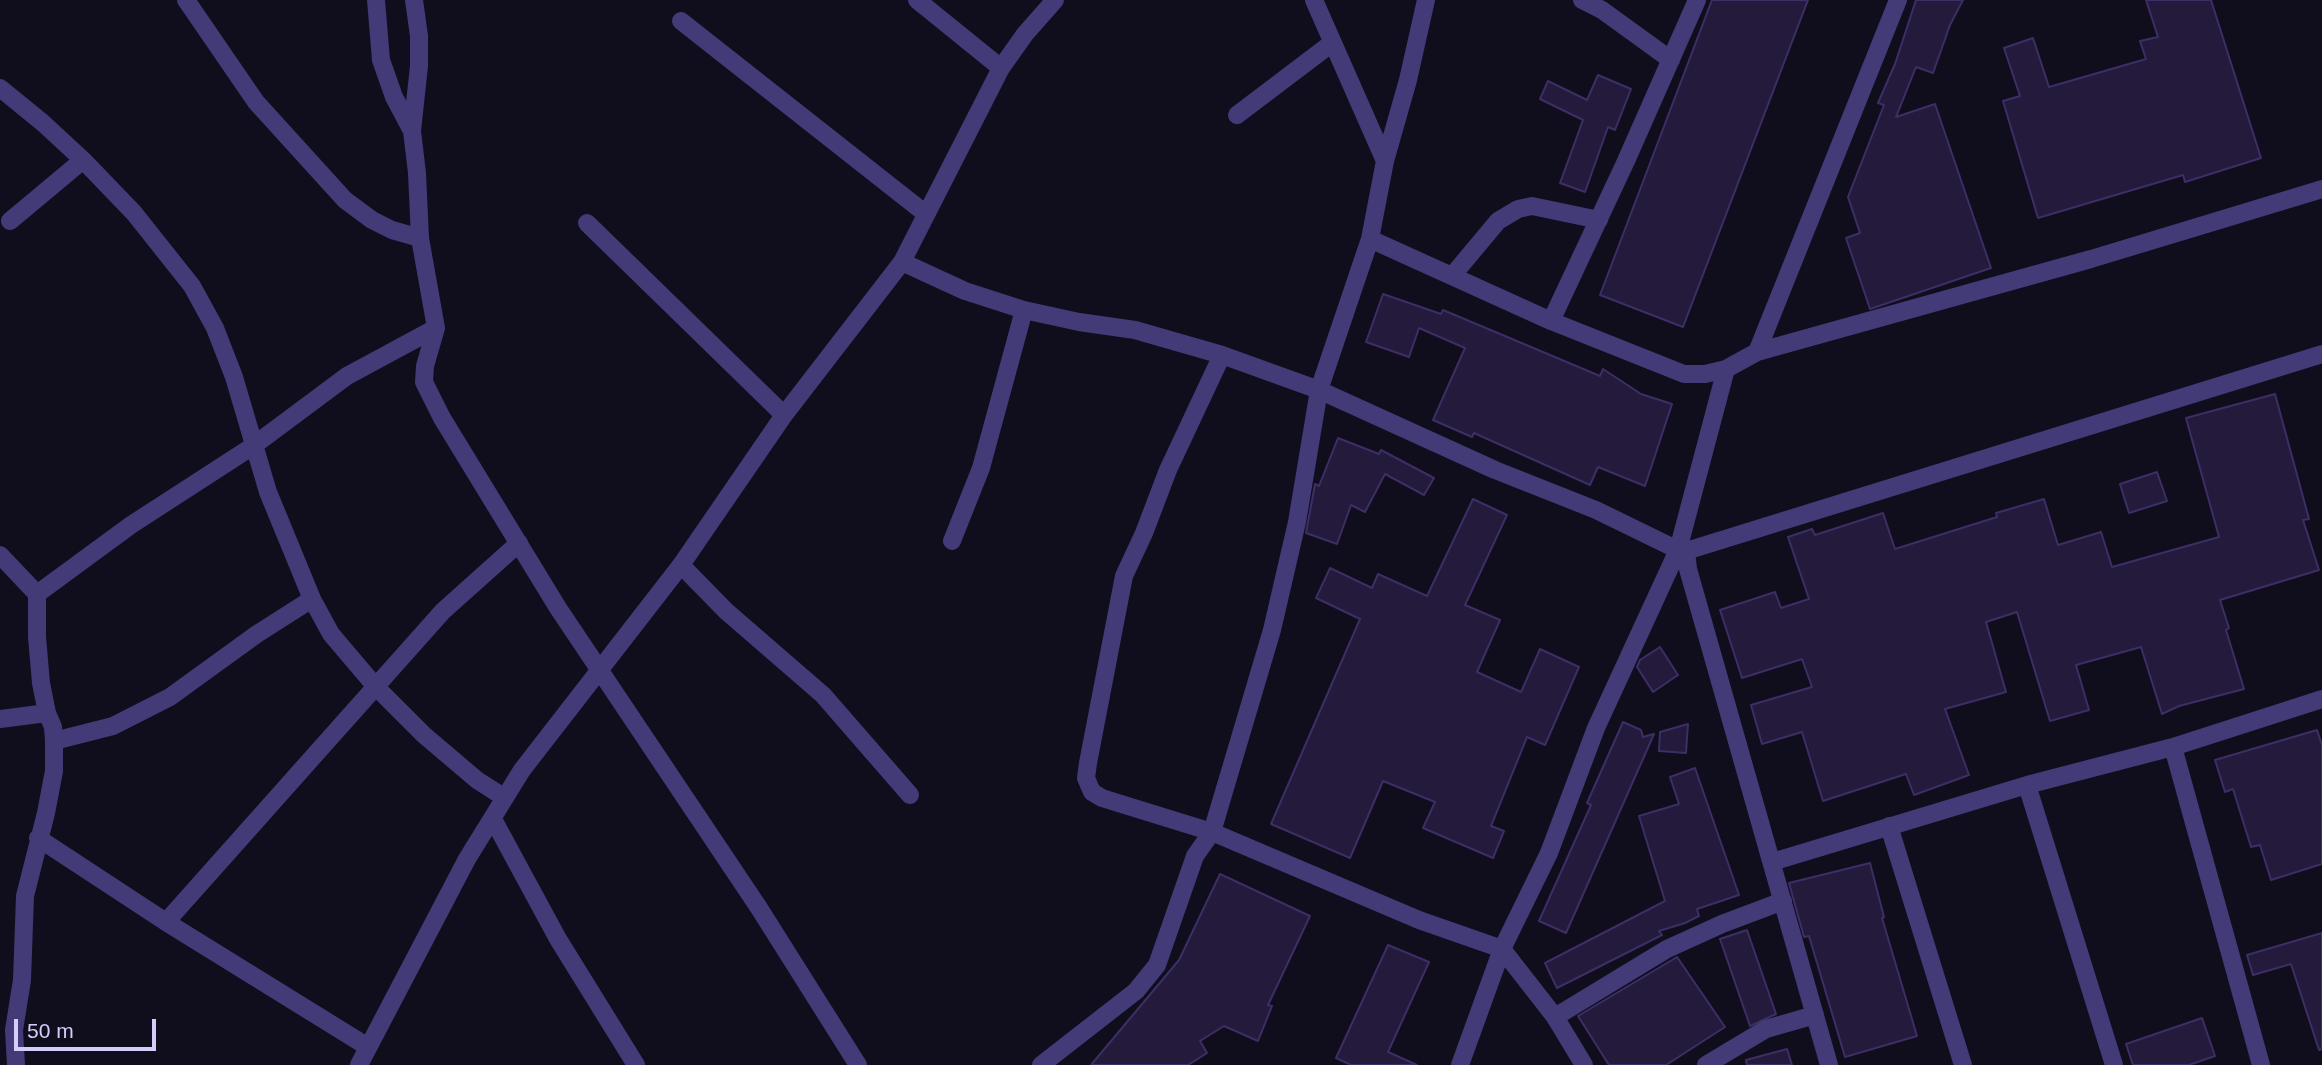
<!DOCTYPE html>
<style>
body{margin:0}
#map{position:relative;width:2322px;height:1065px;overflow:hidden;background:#100d1c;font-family:Arial,sans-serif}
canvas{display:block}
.scale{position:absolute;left:14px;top:1019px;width:142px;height:32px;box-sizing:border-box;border:4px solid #d4ccfb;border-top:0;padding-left:9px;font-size:21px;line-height:24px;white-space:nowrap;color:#d4ccfb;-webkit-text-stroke:5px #100d1c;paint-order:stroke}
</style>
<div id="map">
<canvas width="2322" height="1065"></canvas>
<div class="scale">50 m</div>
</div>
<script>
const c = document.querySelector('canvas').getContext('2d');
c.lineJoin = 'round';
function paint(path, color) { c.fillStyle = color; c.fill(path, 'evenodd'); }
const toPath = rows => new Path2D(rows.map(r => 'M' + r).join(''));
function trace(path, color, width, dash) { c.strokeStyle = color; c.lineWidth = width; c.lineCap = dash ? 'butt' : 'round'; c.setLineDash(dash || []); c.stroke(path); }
const building = toPath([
 [1712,0,1808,0,1683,327,1600,295,1712,0],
 [1916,0,1963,0,1950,25,1933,73,1916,67,1896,117,1935,104,1991,268,1870,309,1846,238,1860,233,1848,197,1884,105,1878,103,1895,64,1916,0],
 [2146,0,2211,0,2261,158,2185,182,2183,175,2038,218,2003,101,2020,96,2004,48,2033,38,2049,87,2146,59,2140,41,2158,37,2146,0],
 [1598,75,1631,89,1615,130,1608,127,1585,192,1560,183,1583,120,1540,99,1548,81,1587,100,1598,75],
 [1383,294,1441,314,1443,310,1600,376,1603,369,1641,394,1672,404,1645,486,1598,467,1590,485,1474,433,1472,437,1433,420,1465,348,1419,328,1409,357,1366,342,1383,294],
 [2275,394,2309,519,2303,520,2319,570,2220,600,2229,628,2226,630,2244,689,2179,706,2162,714,2141,647,2076,665,2089,710,2050,721,2017,612,1986,622,2006,692,1945,709,1969,775,1914,795,1906,774,1823,801,1802,732,1762,744,1751,705,1812,687,1802,659,1742,678,1720,610,1775,592,1781,608,1809,599,1788,537,1812,529,1815,535,1883,513,1895,549,1997,517,1996,513,2044,499,2058,545,2101,532,2112,567,2219,537,2186,418,2275,394],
 [1338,438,1379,454,1381,450,1434,478,1424,495,1385,474,1365,512,1351,505,1337,544,1306,533,1315,484,1319,486,1338,438],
 [2157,472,2167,501,2129,513,2120,484,2157,472],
 [1473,499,1507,515,1465,605,1500,620,1477,672,1521,692,1540,649,1579,667,1545,745,1527,737,1491,826,1504,831,1493,858,1423,828,1435,802,1383,781,1350,858,1271,824,1360,619,1316,598,1330,568,1372,588,1378,574,1427,596,1473,499],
 [1660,647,1678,675,1653,692,1637,667,1640,660,1660,647],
 [1623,722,1641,730,1643,737,1654,734,1566,933,1539,921,1591,805,1587,803,1623,722],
 [1688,724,1686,753,1659,751,1660,732,1688,724],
 [2317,730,2322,745,2322,864,2271,880,2260,845,2251,847,2233,789,2225,792,2215,760,2317,730],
 [1695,768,1739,895,1697,909,1699,916,1685,923,1659,931,1662,935,1557,988,1545,963,1665,901,1639,816,1679,804,1670,777,1695,768],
 [1870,863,1884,917,1882,918,1917,1036,1845,1057,1809,936,1804,937,1789,883,1870,863],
 [1220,874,1310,916,1268,1005,1272,1006,1258,1041,1224,1026,1200,1041,1207,1053,1188,1065,1091,1065,1179,960,1220,874],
 [1747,930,1776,1014,1750,1026,1720,939,1747,930],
 [2322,933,2322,1049,2319,1050,2291,964,2253,975,2247,955,2322,933],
 [1388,945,1429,962,1388,1052,1417,1065,1351,1065,1336,1058,1388,945],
 [1677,957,1725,1027,1666,1065,1609,1065,1578,1016,1677,957],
 [2202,1018,2215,1056,2189,1065,2133,1065,2126,1044,2202,1018],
 [1787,1049,1792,1065,1747,1065,1746,1060,1787,1049]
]);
const minor = toPath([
 [186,0,256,102,345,200,372,220,392,230,420,238],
 [376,0,381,60,394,97,412,131,417,173,420,238,436,328,425,366,424,382,442,418,558,608,759,908,858,1065],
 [917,0,1001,68],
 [1314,0,1385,161],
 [1582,0,1602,10,1671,60],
 [681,21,926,214],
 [0,88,43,123,83,160,134,213,192,286,215,328,234,377,268,492,312,599,331,634,376,687,424,735,477,780,505,798],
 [1237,115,1332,43],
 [412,131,419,66,419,36,414,0],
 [10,221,83,160],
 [587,223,784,415],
 [1370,239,1551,321,1684,374,1705,374,1726,369,1757,352,2091,259,2322,189],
 [902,262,965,291,1024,310,1079,322,1135,330,1222,355,1319,390,1495,470,1596,510,1678,550,1686,551,2322,354],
 [1452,276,1498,221,1518,209,1532,206,1599,220],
 [1551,321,1626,161,1697,0],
 [1757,352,1898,0],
 [1222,355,1168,470,1144,533,1124,576,1088,763,1086,778,1092,792,1102,798,1212,832,1419,920,1502,949,1555,1017,1584,1065],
 [952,541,981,468,1024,310],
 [1686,551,1688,569,1829,1065],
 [0,555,37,594,37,637,41,683,47,713,53,727,54,741,54,771,46,813,25,896,22,980,14,1030,16,1065],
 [681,565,726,611,823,695,910,795],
 [37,594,131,525,253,446,347,376,436,328],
 [0,719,47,713],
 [54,741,113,726,170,697,257,634,312,599],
 [2173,747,2261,1065],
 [2027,785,2114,1065],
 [493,819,558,939,636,1065],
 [1889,826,1963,1065],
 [38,838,166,922,368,1047],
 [1772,862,2027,785,2173,747,2322,699],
 [166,922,443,611,519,543],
 [1555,1017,1667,949,1722,924,1783,901],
 [359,1065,467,859,522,770,681,565,784,415,902,262,1001,68,1025,34,1055,0],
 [1041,1065,1136,991,1157,965,1195,856,1212,832,1272,630,1297,522,1319,390,1370,239,1385,161,1408,80,1426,0],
 [1460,1065,1502,949,1549,853,1596,728,1678,550,1726,369],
 [1706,1065,1766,1029,1815,1015]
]);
paint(building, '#231a3c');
trace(building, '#3d2e66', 2);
trace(minor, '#423b78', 18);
</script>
